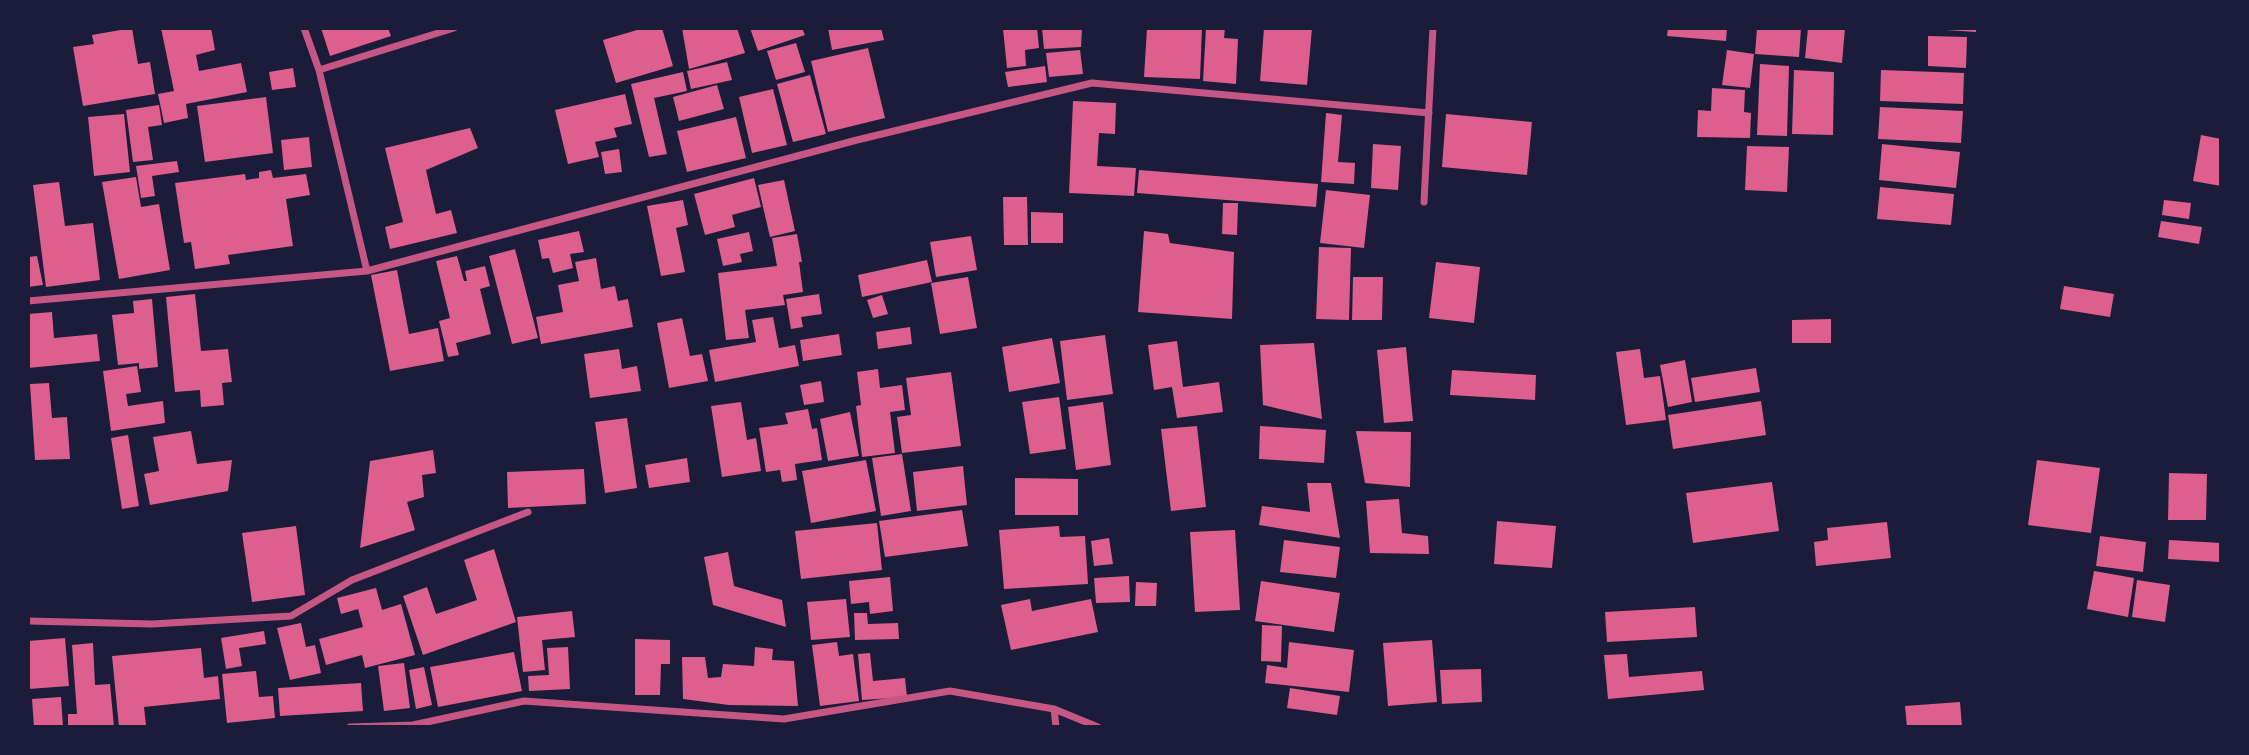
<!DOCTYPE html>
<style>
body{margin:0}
#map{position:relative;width:2249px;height:755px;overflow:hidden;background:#1b1b3a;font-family:"Golos Text",sans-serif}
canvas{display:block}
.frame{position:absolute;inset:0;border:30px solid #1b1b3a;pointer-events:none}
</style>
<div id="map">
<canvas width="2249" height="755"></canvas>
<div class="frame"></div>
</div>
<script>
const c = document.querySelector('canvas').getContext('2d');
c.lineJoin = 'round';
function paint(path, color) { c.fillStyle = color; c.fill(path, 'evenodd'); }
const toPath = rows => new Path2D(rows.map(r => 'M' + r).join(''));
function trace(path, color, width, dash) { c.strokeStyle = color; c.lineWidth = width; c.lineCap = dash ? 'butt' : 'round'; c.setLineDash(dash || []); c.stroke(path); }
const building = toPath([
 [132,28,138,64,150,62,155,94,83,106,73,47,94,44,92,35],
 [161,28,211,28,215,50,196,55,199,71,241,63,247,92,186,104,188,118,164,123,158,94,174,91],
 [321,28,388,28,391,36,330,56],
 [644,28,662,28,673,66,616,83,603,40],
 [682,28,737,28,745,53,689,69],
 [750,28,802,28,805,35,758,51],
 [828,28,881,28,884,40,832,50],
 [1037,28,1039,48,1025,50,1026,66,1007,68,1003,29],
 [1042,28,1082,28,1081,47,1044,49],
 [1147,28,1202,28,1200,79,1144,77],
 [1206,28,1225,28,1224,38,1238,39,1236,84,1203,81],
 [1264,28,1312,28,1307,85,1260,81],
 [1668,28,1727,28,1726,41,1667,36],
 [1757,28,1801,28,1799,57,1755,54],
 [1808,28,1845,28,1842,63,1805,58],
 [1945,28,1976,28,1976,32,1945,30],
 [1928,36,1967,37,1966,68,1928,66],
 [796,43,805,72,776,80,767,51],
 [868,48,885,118,828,132,811,61],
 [1080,50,1083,74,1049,77,1046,53],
 [1727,50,1754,54,1750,88,1722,85],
 [727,62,732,80,691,89,687,71],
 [1760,64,1789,66,1787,136,1757,135],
 [1045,66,1047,82,1008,87,1005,72],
 [293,68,296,87,272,90,269,72],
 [1794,70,1834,72,1833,135,1792,134],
 [1881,70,1964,73,1963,104,1880,101],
 [683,72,687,91,654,98,667,154,649,157,631,84],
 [810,75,826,134,793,142,777,84],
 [717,85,724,109,679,121,673,97],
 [1712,88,1745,90,1744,112,1751,113,1750,138,1697,137,1698,110,1711,111],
 [773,89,787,145,752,153,739,97],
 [625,94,632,124,614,128,617,137,595,142,599,157,568,164,555,110],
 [266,97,273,153,205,162,197,106],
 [1073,101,1116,103,1115,134,1099,133,1097,166,1136,168,1134,196,1069,193],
 [159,105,162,125,148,127,153,160,133,162,126,110],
 [1880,107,1963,111,1961,143,1878,139],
 [1326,113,1342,115,1338,162,1355,163,1354,184,1321,182],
 [124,114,130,172,94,176,88,117],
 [1446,114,1532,122,1527,175,1442,167],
 [736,117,746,158,687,172,677,131],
 [470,128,478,148,426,170,436,214,451,210,457,233,390,249,385,227,403,222,385,148],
 [2201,135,2221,139,2221,186,2193,181],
 [309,137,312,167,284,170,281,140],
 [1373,144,1401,146,1398,190,1371,188],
 [1882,144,1960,152,1956,188,1879,180],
 [1747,146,1789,147,1787,192,1745,190],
 [619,149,622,172,605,174,601,152],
 [177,161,179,172,152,176,155,196,141,198,136,166],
 [271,170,273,178,306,174,310,195,286,199,293,246,228,255,230,264,195,269,191,242,184,243,175,183,245,174,246,180,259,178,259,172],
 [1139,170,1318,184,1316,207,1137,193],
 [136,177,141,207,159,204,170,270,119,279,102,182],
 [754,178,761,207,732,215,735,227,705,235,694,194],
 [784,180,795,231,770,237,758,185],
 [59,182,65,226,93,223,100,280,46,287,33,185],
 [1880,187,1954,194,1951,225,1877,219],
 [1326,190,1370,195,1364,248,1320,243],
 [1003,197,1027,197,1028,245,1004,245],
 [683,200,688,225,676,228,685,272,661,276,647,206],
 [2164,200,2191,203,2189,219,2162,215],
 [1223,203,1238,203,1237,235,1222,234],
 [1031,212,1063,213,1063,243,1031,243],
 [2161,221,2202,227,2199,244,2158,237],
 [579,231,584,252,570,254,573,268,553,273,549,258,542,259,538,240],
 [1144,231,1168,234,1170,243,1234,252,1232,319,1138,312],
 [749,232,753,251,740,254,742,262,723,266,717,239],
 [797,234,802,262,799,262,803,292,783,295,785,305,745,310,749,338,726,340,718,273,777,266,772,238],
 [971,236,977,270,936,277,930,242],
 [1319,247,1351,248,1349,320,1316,319],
 [515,249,538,338,512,344,489,256],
 [37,256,43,285,28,287,28,257],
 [457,256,464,281,467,281,465,271,485,266,490,286,480,289,491,334,456,343,459,355,448,357,439,321,450,318,436,261],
 [596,258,601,289,615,286,618,301,628,299,633,327,541,344,536,317,563,312,558,285,579,281,575,262],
 [927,260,932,282,862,297,858,275],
 [1436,262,1480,267,1474,323,1429,318],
 [397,270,409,334,438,328,444,361,390,371,371,275],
 [968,277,977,328,940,334,931,283],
 [1353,277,1383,277,1382,320,1352,320],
 [2064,286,2114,294,2110,317,2060,309],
 [195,294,201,351,228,349,232,382,222,383,224,405,201,407,200,390,175,392,166,297],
 [819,294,822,314,801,317,803,327,791,329,786,299],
 [882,295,888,314,873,318,867,300],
 [152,299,158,367,139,369,139,363,118,365,112,315,134,313,133,301],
 [52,312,54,338,97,334,100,361,28,368,28,314],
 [773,317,779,348,795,345,799,366,715,382,709,350,756,342,752,320],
 [682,318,690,356,702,354,708,381,669,388,657,323],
 [1831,319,1831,343,1792,343,1792,320],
 [910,327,912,344,878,349,876,332],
 [839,334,842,355,803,361,800,340],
 [1105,335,1113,394,1067,400,1060,341],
 [1052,338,1060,383,1009,392,1002,347],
 [1177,341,1183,387,1219,382,1223,412,1177,418,1172,387,1154,390,1148,345],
 [1314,343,1322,419,1263,405,1260,345],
 [1406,347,1413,421,1384,423,1377,350],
 [619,349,622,369,637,366,641,391,590,398,584,354],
 [1640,349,1644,378,1660,376,1666,420,1626,425,1616,352],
 [1685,360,1692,402,1668,407,1660,365],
 [137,366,141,392,126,394,128,406,163,401,165,423,111,431,103,371],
 [1756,368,1760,392,1695,402,1691,378],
 [878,369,880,388,902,385,905,410,890,412,895,453,862,457,856,406,861,405,857,372],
 [1452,370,1536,375,1535,400,1450,395],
 [951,372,961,446,902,453,897,417,911,415,906,378],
 [821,381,824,402,804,405,800,385],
 [49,383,52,418,67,417,70,459,35,460,30,384],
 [1059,397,1066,449,1030,454,1022,402],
 [1761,401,1766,435,1673,449,1668,415],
 [741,402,747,440,756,438,761,471,722,477,711,406],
 [1103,402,1111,465,1076,470,1068,407],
 [808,409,812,429,817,428,822,460,795,464,797,480,782,482,780,470,766,472,759,428,788,424,785,413],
 [850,412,859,456,828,461,820,419],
 [627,418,637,488,605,493,595,422],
 [1197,426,1206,507,1171,511,1161,429],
 [1260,426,1326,430,1324,463,1259,459],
 [191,431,197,464,232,460,228,491,150,505,144,474,159,471,153,437],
 [1356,431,1411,432,1410,487,1365,483],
 [128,435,139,506,122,509,111,438],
 [433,450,436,473,422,475,424,497,407,502,415,530,360,548,370,461],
 [902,454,911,511,881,516,872,458],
 [687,458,690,482,649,488,645,465],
 [866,460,876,511,811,523,802,471],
 [2037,460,2100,468,2091,533,2028,525],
 [963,466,967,505,917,511,913,472],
 [584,469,586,504,508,508,507,472],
 [2169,473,2207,474,2206,520,2168,520],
 [1015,478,1078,479,1078,515,1015,515],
 [1772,482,1779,531,1693,543,1686,493],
 [1307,483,1331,483,1340,538,1259,525,1262,506,1310,512],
 [1399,499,1402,533,1428,536,1429,554,1370,553,1366,501],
 [962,510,968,546,885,557,879,521],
 [1497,521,1556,526,1552,568,1494,564],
 [1887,522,1891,558,1816,566,1814,542,1828,540,1827,528],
 [877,523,882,570,801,579,795,531],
 [296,526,305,595,252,602,242,533],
 [1059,526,1060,537,1085,536,1088,584,1004,589,999,530],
 [1235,530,1240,610,1195,612,1190,532],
 [2100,536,2146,542,2143,572,2096,566],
 [1109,538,1113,564,1094,566,1091,541],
 [1284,540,1340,547,1336,578,1280,572],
 [2169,540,2221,543,2220,562,2168,559],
 [494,549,516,622,423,655,403,596,427,587,436,614,477,600,464,560],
 [728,552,734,586,782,600,786,627,713,605,704,557],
 [2094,571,2134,578,2128,617,2087,609],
 [1129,576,1130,602,1096,603,1094,578],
 [890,577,893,611,870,614,869,602,851,604,849,581],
 [2137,580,2170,585,2165,622,2132,617],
 [1261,581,1340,593,1334,632,1255,621],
 [1136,582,1157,583,1156,606,1135,606],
 [376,588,382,610,401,604,415,655,365,668,362,655,326,665,319,639,363,627,358,609,341,614,337,598],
 [846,599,850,637,811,640,807,602],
 [1030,599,1032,611,1091,599,1098,632,1011,650,1001,605],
 [1695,607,1697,637,1607,642,1605,612],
 [572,611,575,637,542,640,545,670,523,672,517,617],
 [854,613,867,613,868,624,898,623,899,639,855,640],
 [301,623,306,647,315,645,321,673,290,680,277,628],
 [1262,625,1282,626,1281,662,1261,661],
 [264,631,266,644,239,648,242,666,226,669,221,638],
 [65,638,69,686,29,689,28,641],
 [635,639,670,640,670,664,661,664,660,695,635,695],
 [1432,640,1437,702,1388,706,1383,643],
 [837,642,839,656,853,654,859,701,820,706,812,645],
 [1289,642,1354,650,1349,692,1265,683,1267,665,1287,668],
 [93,643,95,685,110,684,114,727,68,727,68,714,77,714,72,645],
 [568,647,570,689,529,691,528,676,549,675,547,648],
 [755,647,773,649,772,660,794,661,798,706,729,705,683,699,682,657,705,657,708,678,721,677,723,664,754,666],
 [201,648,204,678,218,676,220,699,144,707,146,725,119,727,112,656],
 [514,652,522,691,438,707,430,667],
 [870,653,873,681,905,678,907,697,862,700,858,654],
 [1627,654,1629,677,1702,671,1704,690,1608,699,1604,655],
 [404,663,410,708,384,711,378,666],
 [424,667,432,705,416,709,409,670],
 [1481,669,1482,702,1442,704,1440,670],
 [256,671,259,697,273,696,275,718,227,723,222,674],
 [361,683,363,711,280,716,278,688],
 [1290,688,1340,696,1337,715,1287,708],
 [61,697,63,727,34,727,32,699],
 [1960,702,1962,727,1907,727,1905,706]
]);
const minor = toPath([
 [304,28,319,70,367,271],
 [319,70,454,28],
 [1424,202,1433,28],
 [28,301,367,271,857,140,1092,83,1429,113],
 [28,621,152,624,291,616,352,580,528,512],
 [1054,709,1056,727],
 [350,727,413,725,524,701,784,719,950,691,1054,709,1098,727]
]);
paint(building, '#dd5f8e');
trace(minor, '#c65784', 7);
</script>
